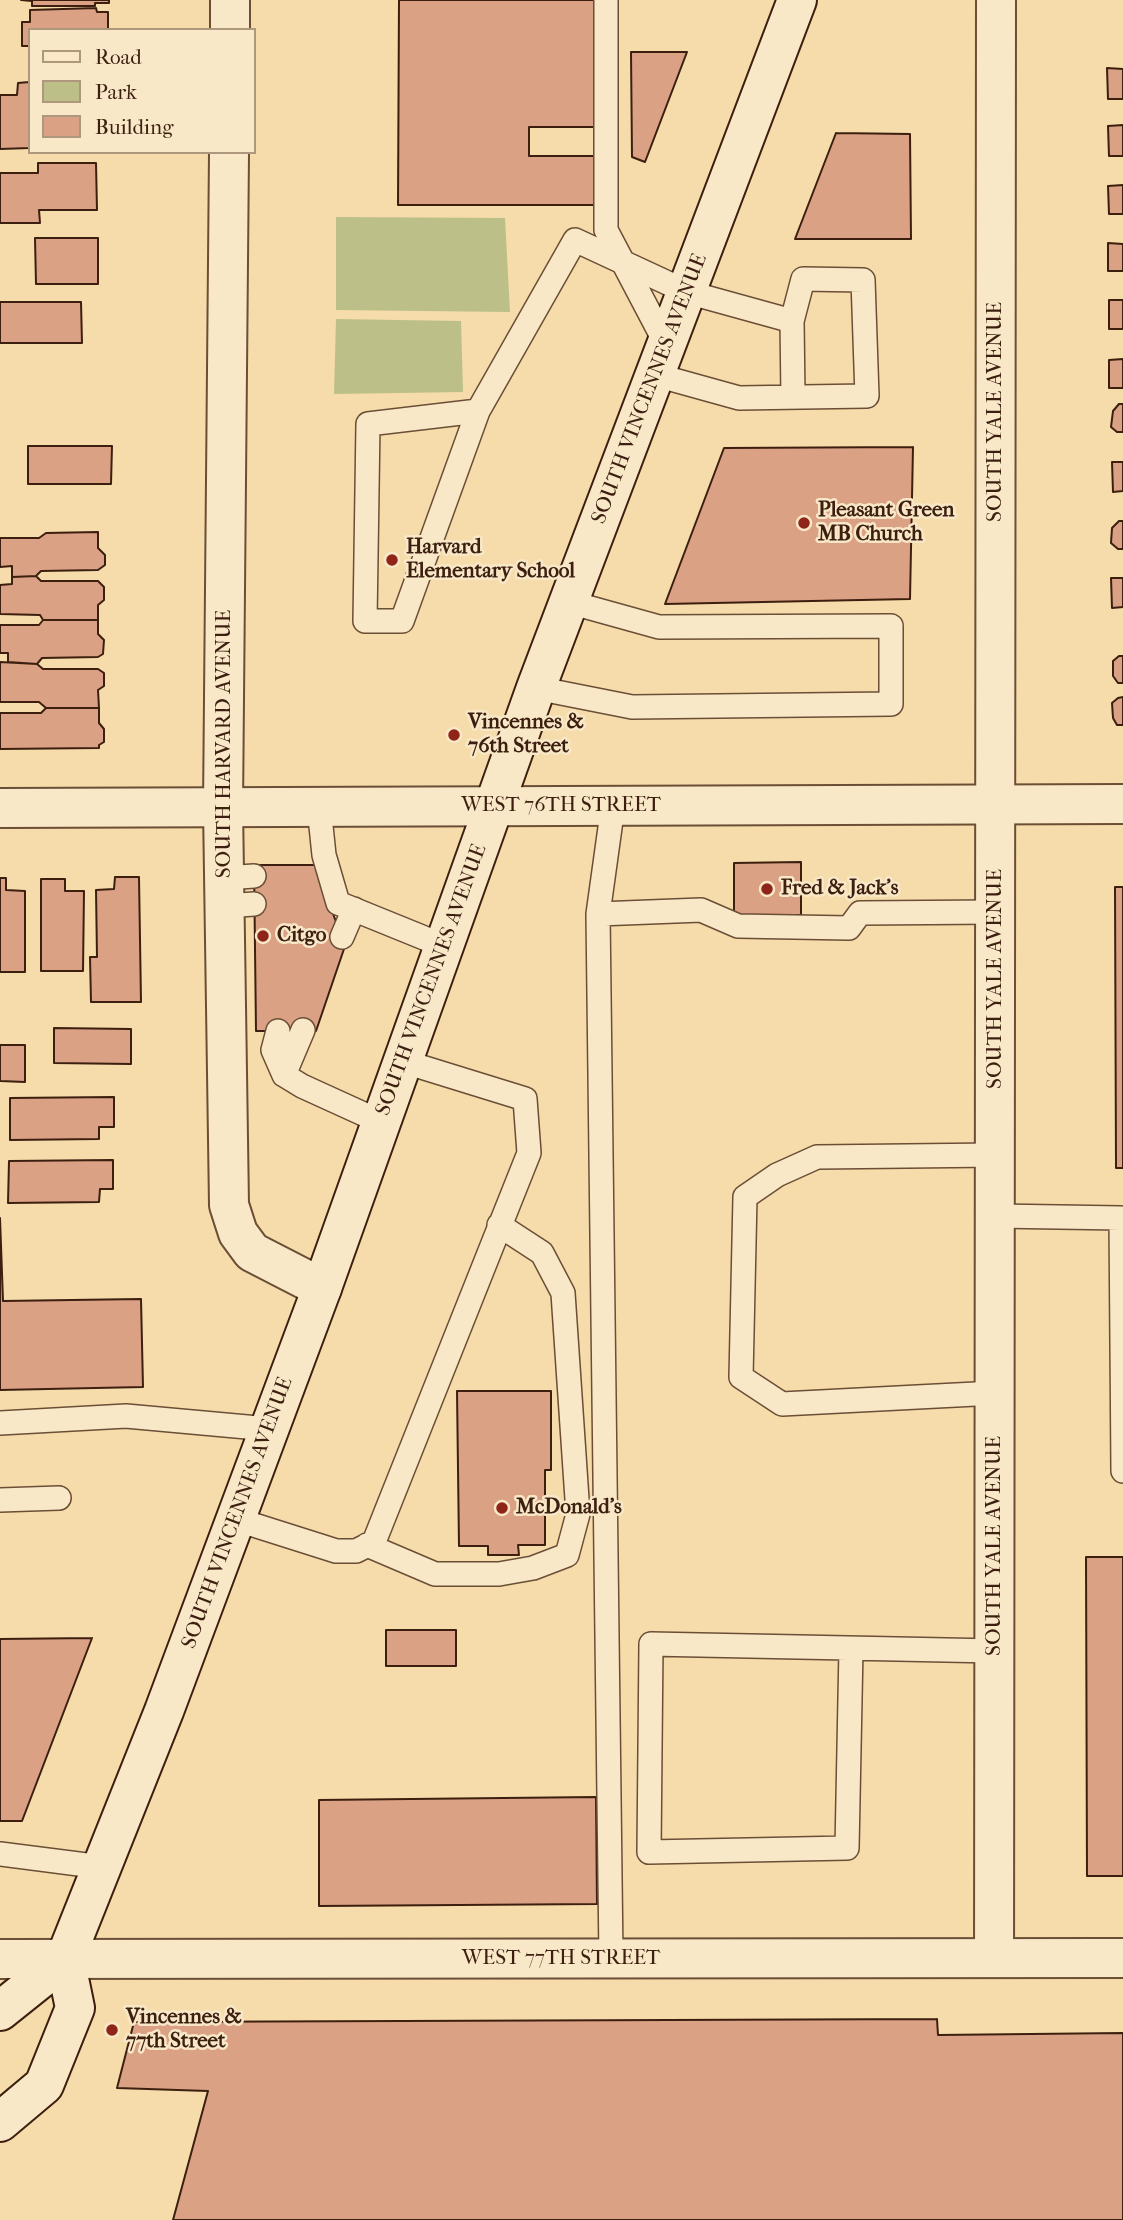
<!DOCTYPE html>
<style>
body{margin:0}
#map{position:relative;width:1123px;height:2220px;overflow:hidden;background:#f5dcaa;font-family:"IM FELL French Canon",serif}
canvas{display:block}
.legend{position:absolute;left:28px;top:28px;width:228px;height:126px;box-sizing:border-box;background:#f8e8c8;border:2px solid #ad987e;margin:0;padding:9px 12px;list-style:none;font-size:21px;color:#3d1f10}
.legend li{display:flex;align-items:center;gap:14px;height:35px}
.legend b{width:35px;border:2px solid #ad987e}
</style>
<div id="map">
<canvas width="1123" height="2220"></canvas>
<ul class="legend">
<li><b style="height:9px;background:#f8e8c8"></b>Road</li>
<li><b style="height:19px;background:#bcc088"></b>Park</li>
<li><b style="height:19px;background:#dba184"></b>Building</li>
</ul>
</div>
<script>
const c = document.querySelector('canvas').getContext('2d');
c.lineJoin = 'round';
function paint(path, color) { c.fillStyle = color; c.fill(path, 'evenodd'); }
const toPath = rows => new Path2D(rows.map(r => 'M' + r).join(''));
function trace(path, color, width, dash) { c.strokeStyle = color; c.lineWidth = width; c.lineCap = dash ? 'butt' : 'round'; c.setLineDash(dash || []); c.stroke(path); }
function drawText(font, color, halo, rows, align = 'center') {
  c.font = font + ' "IM FELL French Canon",serif'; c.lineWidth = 5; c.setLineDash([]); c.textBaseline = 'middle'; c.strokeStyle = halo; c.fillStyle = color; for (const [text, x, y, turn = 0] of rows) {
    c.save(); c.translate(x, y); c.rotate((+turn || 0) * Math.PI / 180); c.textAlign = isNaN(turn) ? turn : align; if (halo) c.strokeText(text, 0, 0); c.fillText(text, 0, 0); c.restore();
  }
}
const green = toPath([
 [336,217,505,218,510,312,336,310],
 [336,319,461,321,463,392,334,394]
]);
const building = toPath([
 [21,0,109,0,109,3,95,3,95,6,32,6,32,1,21,0],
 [399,0,594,0,594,127,529,127,529,156,595,156,594,205,398,205,399,0],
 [96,8,97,12,108,12,108,30,30,30,30,46,22,46,22,22,30,22,30,10,96,8],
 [631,52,687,52,645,162,632,157,631,52],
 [1107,68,1123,69,1123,99,1108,99,1107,68],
 [29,76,30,148,0,149,0,95,17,95,18,83,29,82,29,76],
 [1123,125,1123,156,1109,156,1108,126,1123,125],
 [836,133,910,134,911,239,795,239,836,133],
 [38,163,96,163,97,210,39,210,40,223,0,223,0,173,38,173,38,163],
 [1123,185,1123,214,1109,214,1108,186,1123,185],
 [35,238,98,238,98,284,36,284,35,238],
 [1108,243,1123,244,1123,271,1108,271,1108,243],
 [1109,300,1123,300,1123,329,1109,329,1109,300],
 [0,302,81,302,82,343,0,343,0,302],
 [1123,359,1123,388,1109,388,1109,360,1123,359],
 [1119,404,1123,404,1123,432,1117,432,1111,427,1113,411,1119,404],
 [28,446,112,446,111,484,28,484,28,446],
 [913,447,910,599,665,604,724,448,913,447],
 [1112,462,1123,462,1123,491,1113,492,1112,462],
 [1119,521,1123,521,1123,549,1118,549,1111,543,1112,528,1119,521],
 [98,532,98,548,105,555,105,565,98,570,41,571,36,576,12,577,12,566,0,567,0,538,39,538,46,533,98,532],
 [36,576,41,581,98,581,104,587,104,600,98,605,98,620,43,620,40,615,0,614,0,585,12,584,12,577,36,576],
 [1111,578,1123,578,1123,607,1112,608,1111,578],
 [43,620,98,620,98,634,104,640,103,654,98,657,42,658,37,664,8,662,8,653,0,653,0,625,39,625,43,620],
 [1119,656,1123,656,1123,683,1118,683,1113,676,1113,661,1119,656],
 [0,662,37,664,43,669,98,669,104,673,104,686,98,690,99,708,46,708,39,702,0,702,0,662],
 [1123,697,1123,725,1117,725,1113,718,1112,703,1118,698,1123,697],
 [46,708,99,708,99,723,104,729,104,742,99,745,99,748,0,749,0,713,41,713,46,708],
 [801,862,801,915,734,915,734,863,801,862],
 [254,865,315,865,345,946,316,1031,256,1031,254,865],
 [115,877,139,877,141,1002,91,1002,90,957,97,957,96,890,114,889,115,877],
 [0,878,6,878,6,890,25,891,25,972,0,972,0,878],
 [41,879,65,879,65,891,84,891,83,971,41,971,41,879],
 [1115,887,1123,887,1123,1168,1116,1168,1115,887],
 [54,1028,131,1029,131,1064,54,1063,54,1028],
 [0,1045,25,1045,25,1082,0,1081,0,1045],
 [114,1097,114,1127,99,1127,99,1139,10,1140,10,1098,114,1097],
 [113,1160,113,1189,100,1189,99,1202,8,1203,9,1161,113,1160],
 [0,1218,3,1301,141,1299,143,1387,0,1390,0,1218],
 [457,1391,551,1391,551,1470,545,1470,545,1545,518,1545,519,1555,488,1555,488,1546,459,1546,457,1391],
 [1086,1557,1123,1557,1123,1876,1087,1876,1086,1557],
 [386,1630,456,1630,456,1666,386,1666,386,1630],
 [92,1638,22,1821,0,1821,0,1639,92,1638],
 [596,1797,597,1904,319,1906,319,1800,596,1797],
 [937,2019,938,2035,1123,2033,1123,2220,173,2220,208,2091,117,2088,134,2022,937,2019]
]);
const service = toPath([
 [606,0,606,230,667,346],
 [792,321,793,397],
 [478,411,368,424,365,621,402,621,478,411,575,240,687,292,792,321,803,279,863,280,867,396,739,398,656,375],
 [536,688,632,707,891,704,891,626,659,627,569,602],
 [319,807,324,855,338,903,444,946],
 [224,878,254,876],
 [225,906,254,904],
 [598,914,701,910,738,926,849,928,860,913,996,912],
 [342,937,354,909],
 [303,1030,284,1075,302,1086,381,1122],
 [278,1031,273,1050,284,1075],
 [996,1216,1121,1218,1123,1471],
 [995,1393,782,1404,741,1377,745,1197,777,1175,817,1157,996,1155],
 [0,1423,126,1416,269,1429],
 [0,1500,59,1498],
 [235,1519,336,1551,356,1551,374,1542,529,1153,525,1099,402,1061],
 [367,1545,435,1574,499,1574,533,1568,567,1555,578,1514,563,1293,542,1253,499,1225],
 [851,1649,847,1848,649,1852,651,1644,995,1651],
 [0,1854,102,1867],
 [611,1958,598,914,613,806]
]);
const minor = toPath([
 [230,30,230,0],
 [229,152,223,807,229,1205,238,1233,252,1252,322,1288],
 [994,1958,996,0],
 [0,1959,1123,1958]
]);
const tertiary = toPath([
 [0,808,1123,804]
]);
const secondary = toPath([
 [0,2011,65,1959,164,1711,322,1288,536,688,797,0],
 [0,2122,44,2085,75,2008,65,1959]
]);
const markers = [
 [804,523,7,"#8f2418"],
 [392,560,7,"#8f2418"],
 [454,735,7,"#8f2418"],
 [767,889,7,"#8f2418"],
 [263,936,7,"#8f2418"],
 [502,1508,7,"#8f2418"],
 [112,2030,7,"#8f2418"]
];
const streetNames = [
 ["SOUTH VINCENNES AVENUE",650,389,-69],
 ["SOUTH YALE AVENUE",996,412,-90],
 ["SOUTH HARVARD AVENUE",225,744,-90],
 ["WEST 76TH STREET",561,806],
 ["SOUTH YALE AVENUE",996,979,-90],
 ["SOUTH VINCENNES AVENUE",432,980,-70],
 ["SOUTH VINCENNES AVENUE",238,1513,-70],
 ["SOUTH YALE AVENUE",995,1546,-90],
 ["WEST 77TH STREET",561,1959]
];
const poiNames = [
 ["Pleasant Green",818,511],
 ["MB Church",818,535],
 ["Harvard",406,548],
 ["Elementary School",406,572],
 ["Vincennes &",468,723],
 ["76th Street",468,747],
 ["Fred & Jack's",781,889],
 ["Citgo",277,936],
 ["McDonald's",516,1508],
 ["Vincennes &",126,2018],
 ["77th Street",126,2042]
];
paint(green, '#bcc088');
paint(building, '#dba184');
trace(building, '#3d1f10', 2);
trace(service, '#6b4e36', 26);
trace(minor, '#6b4e36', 42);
trace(tertiary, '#6b4e36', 42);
trace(secondary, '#3d1f10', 42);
trace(service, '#f8e8c8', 23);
trace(minor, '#f8e8c8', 38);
trace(tertiary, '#f8e8c8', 38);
trace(secondary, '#f8e8c8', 38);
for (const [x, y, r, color] of markers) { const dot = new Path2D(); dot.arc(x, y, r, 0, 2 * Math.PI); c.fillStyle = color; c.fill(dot); trace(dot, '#f8e8c8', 2.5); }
drawText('21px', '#3d1f10', '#f8e8c8', streetNames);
drawText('bold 21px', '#3d1f10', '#f8e8c8', poiNames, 'left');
</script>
